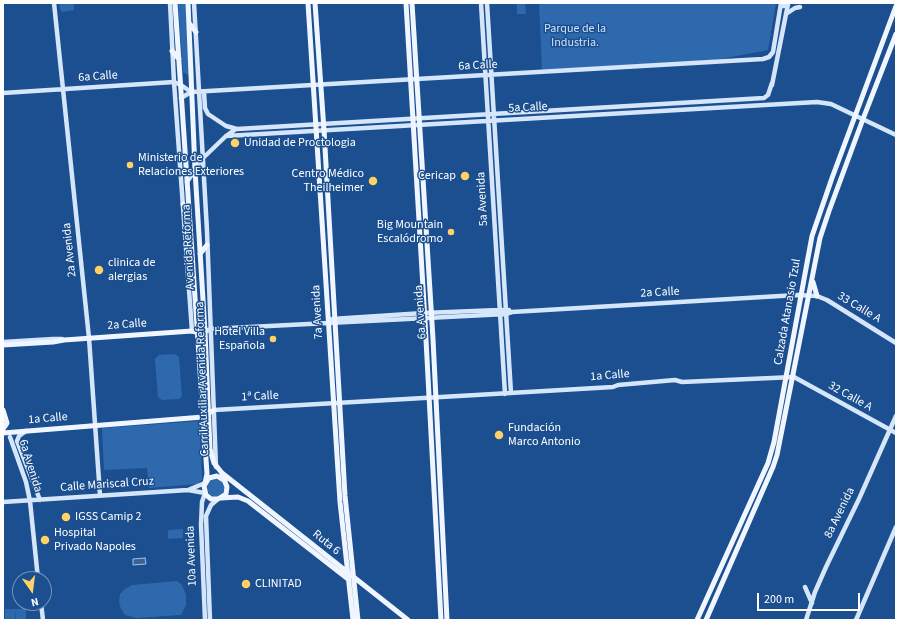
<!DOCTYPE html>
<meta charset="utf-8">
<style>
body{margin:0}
#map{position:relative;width:899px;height:623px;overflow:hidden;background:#1b4f8f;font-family:"Source Sans 3",sans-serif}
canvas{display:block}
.frame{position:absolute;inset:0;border:4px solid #fff;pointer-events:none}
.north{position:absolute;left:12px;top:571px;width:40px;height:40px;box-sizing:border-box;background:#1b4f8f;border:1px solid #7695bc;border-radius:50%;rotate:166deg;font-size:11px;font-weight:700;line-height:16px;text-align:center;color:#fff}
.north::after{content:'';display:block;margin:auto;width:14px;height:18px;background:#ffd166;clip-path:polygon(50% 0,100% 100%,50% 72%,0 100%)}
.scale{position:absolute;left:757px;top:593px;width:103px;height:18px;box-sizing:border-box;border:2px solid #fff;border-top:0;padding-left:5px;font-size:12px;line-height:14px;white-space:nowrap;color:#fff;-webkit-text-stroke:3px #1b4f8f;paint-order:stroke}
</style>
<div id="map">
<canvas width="899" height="623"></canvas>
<div class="frame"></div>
<div class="north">N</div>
<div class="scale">200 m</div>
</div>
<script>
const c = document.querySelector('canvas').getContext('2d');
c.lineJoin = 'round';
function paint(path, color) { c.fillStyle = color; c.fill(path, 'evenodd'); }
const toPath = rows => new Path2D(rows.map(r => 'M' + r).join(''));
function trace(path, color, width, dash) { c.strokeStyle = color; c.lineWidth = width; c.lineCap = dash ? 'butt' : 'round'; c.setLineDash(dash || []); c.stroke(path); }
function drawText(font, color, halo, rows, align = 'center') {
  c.font = font + ' "Source Sans 3",sans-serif'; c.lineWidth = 3; c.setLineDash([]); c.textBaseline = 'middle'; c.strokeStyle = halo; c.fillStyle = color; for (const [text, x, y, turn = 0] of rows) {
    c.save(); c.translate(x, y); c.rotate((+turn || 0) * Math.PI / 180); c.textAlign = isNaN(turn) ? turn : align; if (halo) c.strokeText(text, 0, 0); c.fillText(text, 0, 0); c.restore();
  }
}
const green = toPath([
 [59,3,74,3,74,10,61,12],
 [178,3,190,3,194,79,183,72],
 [517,3,525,3,526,14,517,14],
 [539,3,776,3,768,50,716,60,542,70],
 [175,354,179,357,182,396,179,399,162,400,158,397,155,359,159,355],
 [200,421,202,480,197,484,149,488,147,468,104,470,102,428],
 '207 488a9 9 0 1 1 18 0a9 9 0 1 1-18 0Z',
 [183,529,183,538,168,539,168,530],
 [177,581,182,585,186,595,186,605,181,615,136,618,125,615,121,609,119,602,120,594,125,589,132,585],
 [5,609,15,609,15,620,5,620],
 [15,609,26,609,26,620,16,620]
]);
const water = toPath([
 [145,558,146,564,133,565,133,559,145,558]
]);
const secondary = toPath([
 [54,3,89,338,100,495],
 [170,3,174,82,192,331],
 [194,3,207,231,216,467],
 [481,3,505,394],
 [487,3,511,393],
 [786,14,795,8,800,7],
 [772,85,788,4],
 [204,92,205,108,208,114,226,126,237,129,764,98,768,95,772,83],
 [3,93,174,82,181,85,191,92],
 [181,98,191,92,763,59,769,57,773,52,781,3,783,6,788,5],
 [226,136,817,102,831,104,896,135],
 [187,182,202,159,226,136,236,129],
 [332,319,424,313,499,310,509,310],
 [205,332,210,329,506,314,512,312,797,295,817,296,827,300,896,343],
 [3,342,53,339,62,339],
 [214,410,476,395,613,387,618,385,675,380,682,382,794,377,896,433],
 [26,431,19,436,17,441,40,500],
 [10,437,26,482,30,501,38,579],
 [188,490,205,483],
 [3,502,188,490,205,493,202,502,201,525,205,620],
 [805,587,812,603],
 [41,603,43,620],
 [210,620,206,516,211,505,218,499],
 [806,620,815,592,826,567,859,499,896,416],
 [856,620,896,527]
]);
const primary = toPath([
 [175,3,207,474,205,483],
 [188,3,195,170,205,332,210,449,214,463,222,473,408,620],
 [308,3,340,502,353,620],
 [315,3,324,130,345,496,358,620],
 [406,3,425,321,441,620],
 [412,3,433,339,447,620],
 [189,23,196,32],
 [172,51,179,59],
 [183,204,189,218],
 [200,254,207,245],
 [813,282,817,296],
 [3,345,53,342,64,340,192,331,200,333],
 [3,410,7,423,3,429],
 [3,433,203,417,214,410],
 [222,474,227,487,226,494,218,499,211,499,206,495,204,486,209,478,217,476,225,481],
 [221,498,238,497,248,501,348,579],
 [697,620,768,463,774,442,812,236,832,178,896,6],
 [706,620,773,467,777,455,820,238,829,211,863,119,896,34]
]);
const markers = [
 [235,143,5,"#ffd166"],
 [130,165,4,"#ffd166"],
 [465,176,5,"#ffd166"],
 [373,181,5,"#ffd166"],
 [451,232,4,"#ffd166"],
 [99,270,5,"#ffd166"],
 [273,339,4,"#ffd166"],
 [499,435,5,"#ffd166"],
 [66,517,5,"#ffd166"],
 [45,540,5,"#ffd166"],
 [246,584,5,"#ffd166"]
];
const parkNames = [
 ["Parque de la",575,29],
 ["Industria.",575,43]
];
const streetNames = [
 ["6a Calle",478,66,-3],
 ["6a Calle",98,77,-4],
 ["5a Calle",528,108,-3],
 ["5a Avenida",483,199,-93],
 ["Avenida Reforma",189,247,-93],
 ["2a Avenida",70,250,-96],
 ["2a Calle",660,293,-3],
 ["33 Calle A",859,308,31],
 ["7a Avenida",318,312,-93],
 ["6a Avenida",421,312,-94],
 ["Calzada Atanasio Tzul",788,312,-80],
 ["2a Calle",127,325,-4],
 ["1a Calle",610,376,-5],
 ["Carril Auxiliar Avenida Reforma",203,379,-92],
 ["1ª Calle",260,397,-3],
 ["32 Calle A",850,397,29],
 ["1a Calle",48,419,-5],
 ["6a Avenida",30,466,73],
 ["Calle Mariscal Cruz",107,485,-4],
 ["8a Avenida",840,513,-64],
 ["Ruta 6",326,543,39],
 ["10a Avenida",192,556,-92]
];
const poiNames = [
 ["Unidad de Proctologia",244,143],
 ["Ministerio de",138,158],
 ["Relaciones Exteriores",138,172],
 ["Centro Médico",364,174,"right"],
 ["Theilheimer",364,188,"right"],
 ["Cericap",456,176,"right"],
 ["Big Mountain",443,225,"right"],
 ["Escalódromo",443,239,"right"],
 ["clinica de",108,263],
 ["alergias",108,277],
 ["Hotel Villa",265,332,"right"],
 ["Española",265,346,"right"],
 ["Fundación",508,428],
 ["Marco Antonio",508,442],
 ["IGSS Camip 2",75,517],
 ["Hospital",54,533],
 ["Privado Napoles",54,547],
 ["CLINITAD",255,584]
];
paint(green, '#2e69ad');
paint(water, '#3c6290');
trace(water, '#9cc4f0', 1);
trace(secondary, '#d6e6fa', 4.5);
trace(primary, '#f0f6ff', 5);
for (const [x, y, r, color] of markers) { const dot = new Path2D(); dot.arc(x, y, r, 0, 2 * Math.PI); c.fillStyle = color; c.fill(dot); trace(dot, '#1b4f8f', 1.5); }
drawText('12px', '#cfe3fa', '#1b4f8f', parkNames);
drawText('12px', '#fff', '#1b4f8f', streetNames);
drawText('12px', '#fff', '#1b4f8f', poiNames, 'left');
</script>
